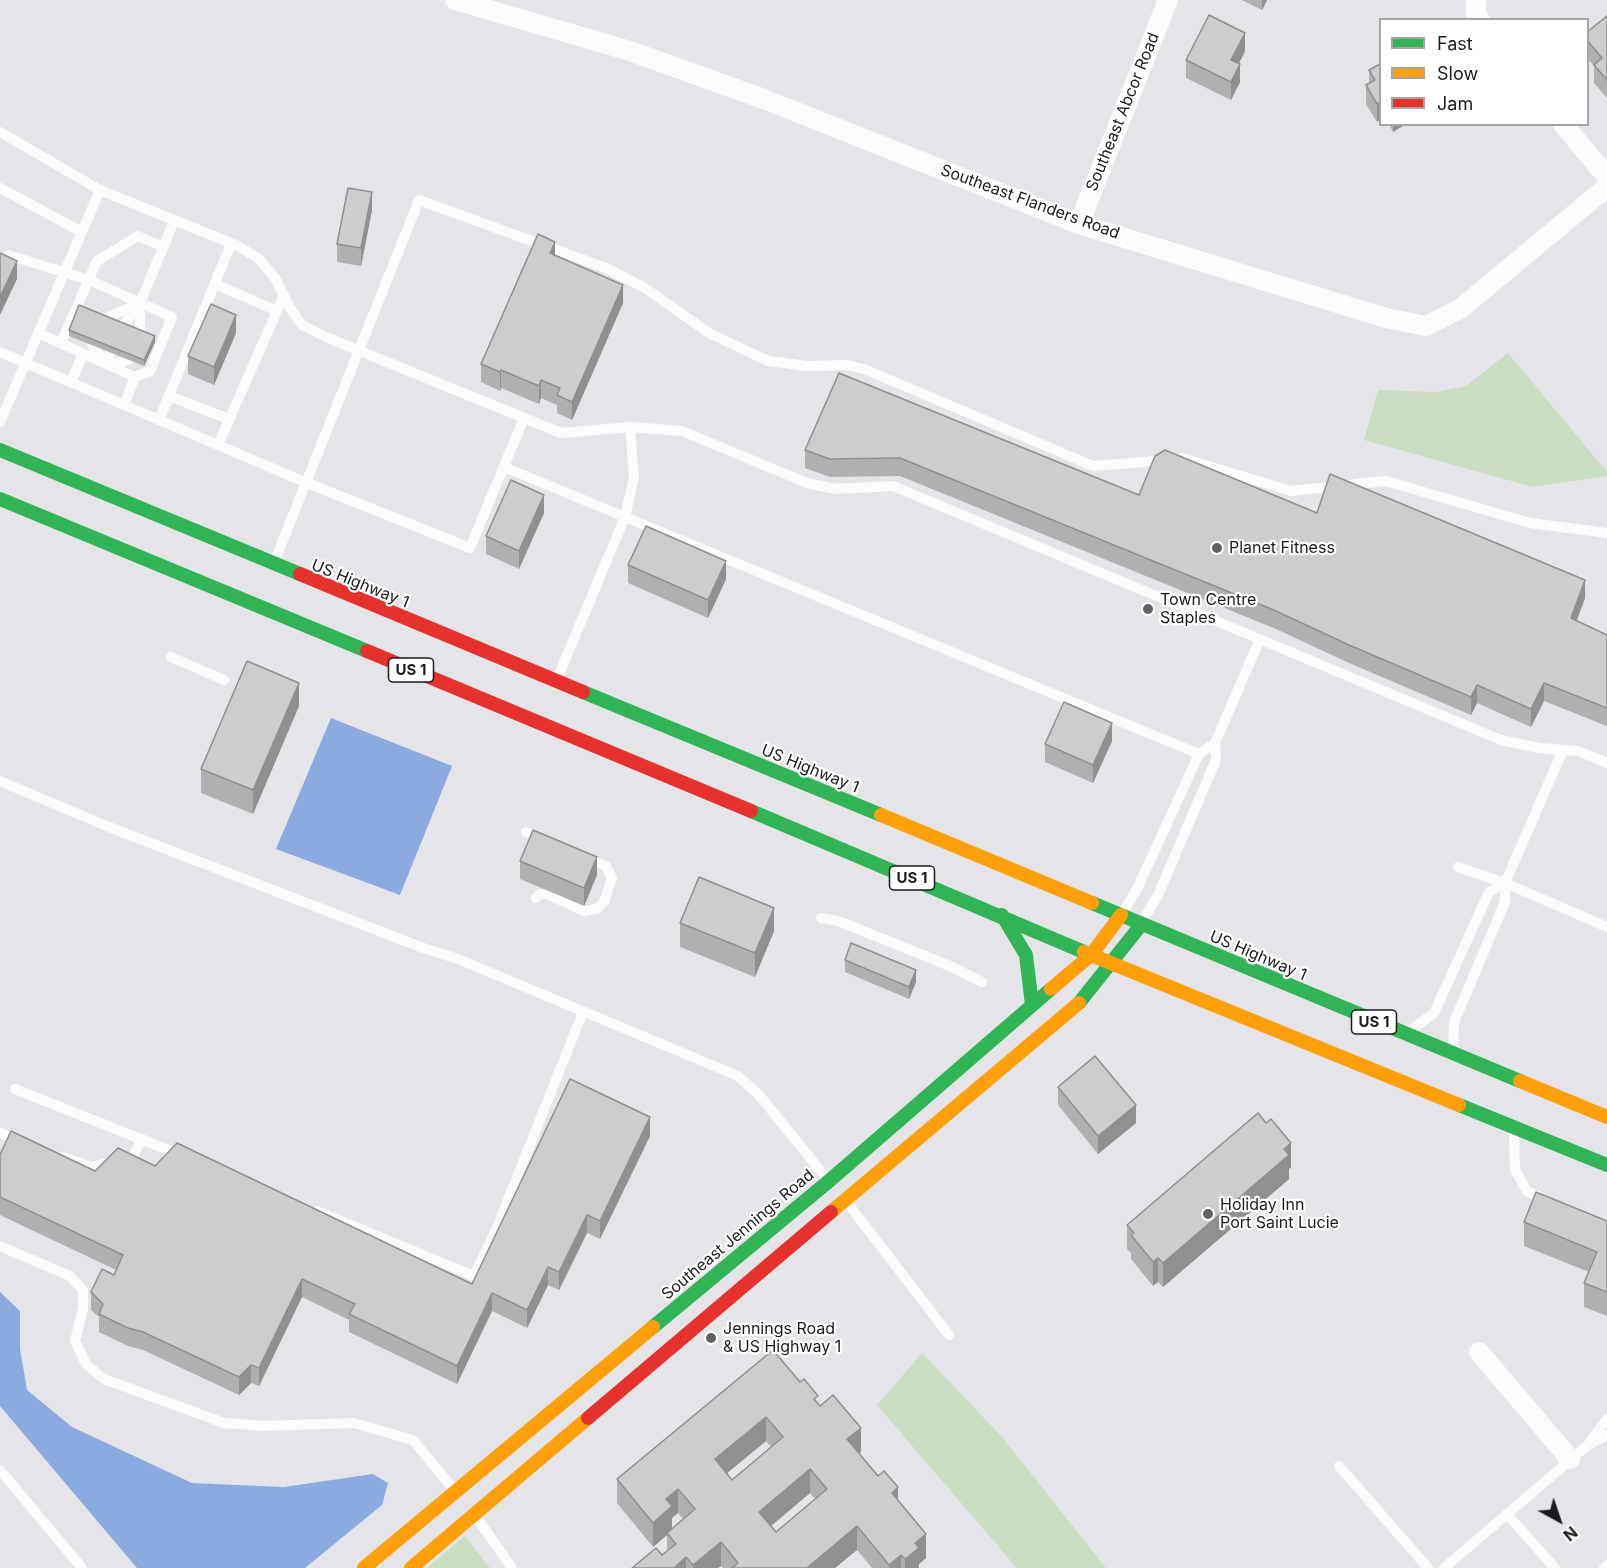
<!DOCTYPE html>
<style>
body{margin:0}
#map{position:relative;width:1607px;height:1568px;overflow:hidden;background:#e5e5e9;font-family:Inter,sans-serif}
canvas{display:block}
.legend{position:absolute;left:1379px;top:18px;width:210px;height:108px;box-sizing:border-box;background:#fff;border:2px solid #a4a4a5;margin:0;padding:8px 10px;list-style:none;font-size:18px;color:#1b1b1e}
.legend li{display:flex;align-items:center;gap:12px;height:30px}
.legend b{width:30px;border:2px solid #a4a4a5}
.north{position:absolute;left:1529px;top:1490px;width:60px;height:60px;-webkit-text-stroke:4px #fff;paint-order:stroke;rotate:140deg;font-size:16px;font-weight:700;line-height:24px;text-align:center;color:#1b1b1e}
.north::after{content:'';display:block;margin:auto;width:21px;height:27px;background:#1b1b1e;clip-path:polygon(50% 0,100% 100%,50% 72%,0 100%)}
</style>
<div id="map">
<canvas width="1607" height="1568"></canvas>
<ul class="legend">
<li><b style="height:8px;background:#30b455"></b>Fast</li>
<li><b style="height:8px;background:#ff9f0a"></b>Slow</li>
<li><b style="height:8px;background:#e5322d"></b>Jam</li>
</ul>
<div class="north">N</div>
</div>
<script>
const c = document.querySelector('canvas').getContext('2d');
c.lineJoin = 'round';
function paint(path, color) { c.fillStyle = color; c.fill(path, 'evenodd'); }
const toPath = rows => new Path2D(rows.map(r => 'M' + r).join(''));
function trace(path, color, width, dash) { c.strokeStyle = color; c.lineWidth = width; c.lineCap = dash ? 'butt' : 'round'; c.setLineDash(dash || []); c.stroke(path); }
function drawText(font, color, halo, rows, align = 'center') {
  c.font = font + ' Inter,sans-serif'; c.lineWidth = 4.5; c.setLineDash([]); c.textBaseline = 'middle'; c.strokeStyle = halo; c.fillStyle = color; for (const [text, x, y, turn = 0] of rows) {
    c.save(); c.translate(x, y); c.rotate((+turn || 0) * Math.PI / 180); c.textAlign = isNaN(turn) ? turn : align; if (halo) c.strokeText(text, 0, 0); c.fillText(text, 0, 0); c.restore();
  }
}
const green = toPath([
 [1508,353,1607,472,1607,476,1533,487,1364,440,1378,390,1436,392,1466,386],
 [922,1353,1002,1437,1106,1568,1017,1568,877,1405],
 [465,1536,490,1568,427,1568]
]);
const water = toPath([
 [331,718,452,766,400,895,276,849],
 [0,1292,20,1311,20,1349,27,1390,72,1427,192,1483,284,1487,373,1474,388,1483,382,1505,305,1568,137,1568,0,1406]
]);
const lane = toPath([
 [0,132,100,190,238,246,259,259,275,278,289,306,302,325,328,338,561,433,630,427,682,431,807,483,835,489,893,486,1501,740,1539,748,1578,751,1607,763],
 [0,188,82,232],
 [8,255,89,280,172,317,150,371,135,377,124,405],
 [215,284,277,311],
 [102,320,140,303,174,221],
 [121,328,140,303,140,336],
 [38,333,135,377],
 [61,343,97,261,138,236,163,247],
 [92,345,106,363],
 [0,352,307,483,470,548,524,418],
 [110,352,108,365,129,360],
 [71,382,83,354],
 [169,396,229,419],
 [159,420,231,244],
 [0,422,100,190],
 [218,445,284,295],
 [1182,458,1291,491,1386,481,1530,523,1607,533],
 [504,467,1199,754],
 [275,560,419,200,606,268,645,288,709,333,768,361,807,366,847,365,864,369,1093,466,1166,460],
 [171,657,224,680],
 [557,679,625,517,634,477,630,427],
 [0,781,109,827,426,949,458,959,738,1076,759,1095,828,1180],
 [526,832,543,839],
 [1458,867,1505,883,1607,927],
 [536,898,540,894,547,894,584,911,597,909,604,902,612,878,606,866,585,857],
 [1122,914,1138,887,1199,754,1215,743],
 [821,918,838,921,950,966,982,982],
 [1142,922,1158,895,1216,760,1215,743,1260,639],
 [1411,1030,1434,1013,1489,892,1505,883],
 [1453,1048,1454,1022,1505,902,1505,883,1563,750],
 [15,1089,181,1155],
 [1514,1131,1515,1170,1527,1191,1545,1200],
 [0,1133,20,1141],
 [63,1157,91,1167,133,1156,142,1139],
 [846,1201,949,1335],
 [317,1211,474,1276,495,1232,583,1012],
 [0,1246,70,1276,83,1290,83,1308,75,1341,86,1364,104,1379,224,1423,262,1426,354,1423,413,1440,455,1491],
 [1590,1442,1607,1419],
 [1339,1466,1428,1568],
 [0,1470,82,1568],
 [474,1514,512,1568],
 [1507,1514,1555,1568],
 [1444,1568,1588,1445,1607,1435],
 [1604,1568,1607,1565]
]);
const street = toPath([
 [455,0,630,51,761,98,1079,224,1386,318,1426,326,1460,309,1607,187],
 [1476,0,1476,14,1480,20],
 [1563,124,1607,177],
 [1079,224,1168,0],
 [1479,1352,1570,1459]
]);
const fast = toPath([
 [0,450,300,574],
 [0,499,367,651],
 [583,692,881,815],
 [751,811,1084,952],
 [1092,903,1520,1081],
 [1002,915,1026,955,1032,1005],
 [1079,1003,1141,925],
 [1459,1105,1607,1165],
 [653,1327,829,1181,1051,989]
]);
const slow = toPath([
 [881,815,1092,903],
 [1084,952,1459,1105],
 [1051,989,1091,955,1121,915],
 [1520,1081,1607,1117],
 [831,1212,1079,1003],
 [364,1568,653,1327],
 [411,1568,588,1418]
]);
const jam = toPath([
 [300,574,583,692],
 [367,651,751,811],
 [588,1418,831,1212]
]);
const wall = toPath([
 [1242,0,1267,0,1262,10],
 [1607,16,1607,98,1594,83,1594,66,1587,58,1587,32],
 [1245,51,1239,64,1240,82,1231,100,1186,78,1186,60],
 [1380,64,1377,122,1366,104,1366,85,1369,83,1369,70],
 [1389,124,1406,124,1393,132],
 [372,210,361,266,337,262,337,244],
 [555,255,623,303,572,420,557,413,557,405,541,398,539,404,501,388,500,391,481,382,481,364],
 [69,330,155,342,144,366,69,336],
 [236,333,214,385,188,374,188,356],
 [839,373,1139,495,1317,513,1585,598,1576,621,1607,635,1607,726,1544,701,1531,727,1477,703,1471,715,1349,663,1276,629,900,476,830,477,805,468,805,450],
 [544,513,519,569,486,554,486,536],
 [628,565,726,579,708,618,628,583],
 [299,706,253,814,201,793,201,769],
 [1112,741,1093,783,1045,762,1045,744],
 [520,861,597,875,584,906,520,879],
 [680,923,774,931,755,977,680,947],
 [845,960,916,982,909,999,845,972],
 [1058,1087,1136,1123,1098,1154,1058,1105],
 [650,1136,600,1239,587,1233,559,1290,548,1285,527,1328,492,1311,457,1384,349,1332,349,1320,302,1297,259,1386,251,1383,239,1395,143,1350,128,1346,99,1332,99,1317,91,1310,91,1292,114,1275,116,1270,0,1215,0,1155,95,1171,155,1166,472,1284],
 [1291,1167,1289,1169,1289,1179,1163,1287,1158,1282,1153,1286,1131,1259,1131,1253,1127,1249,1127,1225],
 [1607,1221,1607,1316,1584,1307,1584,1283,1589,1272,1524,1246,1524,1222],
 [773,1350,818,1403,861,1452,859,1454,898,1500,926,1558,919,1564,919,1568,872,1568,857,1550,835,1568,723,1568,721,1566,718,1568,632,1568,662,1555,667,1551,667,1535,653,1547,617,1503,617,1479],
 [766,1441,771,1447,732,1480,727,1473],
 [810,1493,815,1499,776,1532,771,1526],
 [678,1513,683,1519,672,1528,672,1518]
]);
const shadedWall = toPath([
 [1262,0,1267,0,1262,10],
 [1245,33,1245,51,1231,78,1231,60],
 [1240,64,1240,82,1231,100,1231,82],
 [1380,102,1380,120,1377,122,1377,104],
 [1393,124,1406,124,1393,132],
 [372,192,372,210,361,266,361,248],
 [555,242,555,260,550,253],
 [17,261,17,279,0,315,0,297],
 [623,285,623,303,572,420,572,402],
 [236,315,236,333,214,385,214,367],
 [155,336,155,342,144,366,144,360],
 [501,370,501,388,500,391,500,372],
 [541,380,541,398,539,404,539,386],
 [544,495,544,513,519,569,519,551],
 [726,561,726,579,708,618,708,600],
 [1585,580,1585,598,1571,636,1571,618],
 [299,683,299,706,253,814,253,790],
 [1544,683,1544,701,1531,727,1531,709],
 [1477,685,1477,703,1471,715,1471,697],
 [1112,723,1112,741,1093,783,1093,765],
 [597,857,597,875,584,906,584,888],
 [774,908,774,931,755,977,755,953],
 [916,970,916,982,909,999,909,987],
 [1136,1105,1136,1123,1098,1154,1098,1136],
 [650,1117,650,1136,600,1239,600,1221],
 [1291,1143,1291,1167,1289,1169,1289,1179,1163,1287,1163,1263],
 [587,1215,587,1233,559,1290,559,1272],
 [1158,1258,1158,1282,1153,1286,1153,1262],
 [548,1267,548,1285,527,1328,527,1310],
 [302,1279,302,1297,259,1386,259,1368],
 [492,1293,492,1311,457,1384,457,1366],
 [251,1365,251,1383,239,1395,239,1377],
 [766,1417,766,1441,715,1483,715,1459],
 [861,1428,861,1452,847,1463,847,1439],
 [810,1469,810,1493,759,1536,759,1512],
 [898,1487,898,1511,892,1493],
 [678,1489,678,1513,672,1518,672,1530,667,1533,667,1535,653,1547,653,1523,666,1499],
 [857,1526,857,1550,835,1568,808,1568,808,1567],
 [926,1534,926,1558,919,1564,919,1568,905,1568,905,1559,915,1543],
 [721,1542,721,1566,718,1568,693,1568,693,1565],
 [901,1555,901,1568,889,1568,889,1565],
 [686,1557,686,1568,674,1568]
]);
const building = toPath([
 [1209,15,1245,33,1231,60,1240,64,1231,82,1186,60,1209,15],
 [1607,16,1607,80,1594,65,1602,58,1587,40,1587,32,1607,16],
 [1380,64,1380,102,1377,104,1366,85,1375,80,1369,70,1380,64],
 [348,188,372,192,361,248,337,244,348,188],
 [538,234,555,242,550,253,623,285,572,402,557,395,560,388,541,380,539,386,501,370,500,372,481,364,538,234],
 [0,253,17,261,0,297,0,253],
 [211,304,236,315,214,367,188,356,211,304],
 [79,305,155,336,144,360,69,330,79,305],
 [839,373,1139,495,1155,456,1165,450,1317,513,1330,474,1585,580,1571,618,1607,635,1607,708,1544,683,1531,709,1477,685,1471,697,1349,645,1276,611,900,458,830,459,805,450,839,373],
 [511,480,544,495,519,551,486,536,511,480],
 [646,526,726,561,708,600,628,565,646,526],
 [247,661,299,683,253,790,201,769,247,661],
 [1064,702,1112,723,1093,765,1045,744,1064,702],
 [533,830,597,857,584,888,520,861,533,830],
 [699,877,774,908,755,953,680,923,699,877],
 [851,943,916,970,909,987,845,960,851,943],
 [1095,1056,1136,1105,1098,1136,1058,1087,1095,1056],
 [570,1079,650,1117,600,1221,587,1215,559,1272,548,1267,527,1310,492,1293,457,1366,349,1314,355,1304,302,1279,259,1368,251,1365,239,1377,143,1332,128,1328,99,1314,103,1304,91,1292,102,1269,114,1275,123,1255,0,1197,0,1155,11,1131,95,1171,118,1148,155,1166,177,1143,472,1284,570,1079],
 [1258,1113,1266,1123,1271,1119,1291,1143,1284,1149,1289,1155,1163,1263,1158,1258,1153,1262,1131,1235,1134,1233,1127,1225,1258,1113],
 [1536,1192,1607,1221,1607,1292,1584,1283,1597,1252,1524,1222,1536,1192],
 [773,1350,800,1382,804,1379,818,1396,814,1399,820,1406,833,1395,861,1428,847,1439,878,1476,884,1471,898,1487,892,1493,926,1534,915,1543,919,1548,905,1559,901,1555,889,1565,857,1526,808,1567,809,1568,732,1568,738,1563,721,1542,693,1565,686,1557,674,1568,632,1568,656,1548,662,1555,676,1544,667,1533,695,1509,678,1489,666,1499,672,1506,653,1523,617,1479,773,1350],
 [766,1417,783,1437,732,1480,715,1459,766,1417],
 [810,1469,827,1489,776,1532,759,1512,810,1469]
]);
const markers = [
 [1217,548,6,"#626265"],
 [1148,609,6,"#626265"],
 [1208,1214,6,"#626265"],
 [711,1338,6,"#626265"]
];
const shields = [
 [411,670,45],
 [912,878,45],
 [1374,1022,45]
];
const shieldNames = [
 ["US 1",411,670],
 ["US 1",912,878],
 ["US 1",1374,1022]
];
const streetNames = [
 ["Southeast Abcor Road",1123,112,-68],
 ["Southeast Flanders Road",1030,202,20],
 ["US Highway 1",360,584,22],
 ["US Highway 1",810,769,22],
 ["US Highway 1",1258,956,23],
 ["Southeast Jennings Road",738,1235,-40]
];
const poiNames = [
 ["Planet Fitness",1229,548],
 ["Town Centre",1160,600],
 ["Staples",1160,618],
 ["Holiday Inn",1220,1205],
 ["Port Saint Lucie",1220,1223],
 ["Jennings Road",723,1329],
 ["& US Highway 1",723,1347]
];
paint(green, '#c9dec2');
paint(water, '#8babe0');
trace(lane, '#fbfbfc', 10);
trace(street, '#fbfbfc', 20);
trace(fast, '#30b455', 14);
trace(slow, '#ff9f0a', 14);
trace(jam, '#e5322d', 14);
paint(wall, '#b1b0b1');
paint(shadedWall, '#909090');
paint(building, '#cecdce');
trace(building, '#909090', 1.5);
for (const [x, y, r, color] of markers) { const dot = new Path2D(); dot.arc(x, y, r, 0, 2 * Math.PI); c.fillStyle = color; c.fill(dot); trace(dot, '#fff', 2); }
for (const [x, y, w] of shields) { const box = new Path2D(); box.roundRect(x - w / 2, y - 12, w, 24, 4.5); c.fillStyle = '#fff'; c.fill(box); trace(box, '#1b1b1e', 1.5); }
drawText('bold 15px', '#1b1b1e', null, shieldNames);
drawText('16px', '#1b1b1e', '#fff', streetNames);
drawText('16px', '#1b1b1e', '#fff', poiNames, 'left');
</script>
